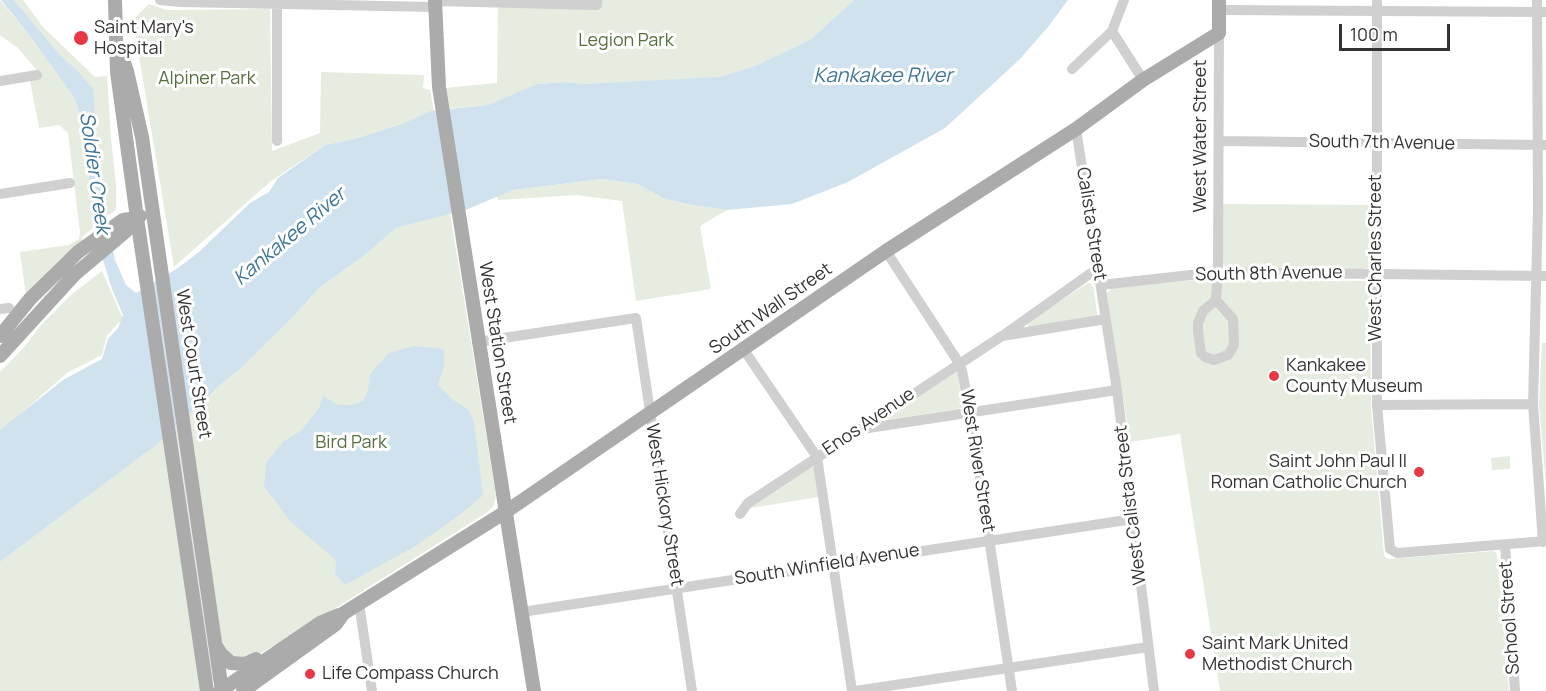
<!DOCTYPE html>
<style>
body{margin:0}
#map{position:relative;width:1546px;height:691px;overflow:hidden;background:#fff;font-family:Manrope,sans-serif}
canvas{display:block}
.scale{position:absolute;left:1339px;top:24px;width:111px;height:27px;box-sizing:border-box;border:3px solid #333;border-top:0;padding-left:8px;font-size:18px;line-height:21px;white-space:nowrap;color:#333;-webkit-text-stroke:4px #fff;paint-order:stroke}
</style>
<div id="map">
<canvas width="1546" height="691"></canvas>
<div class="scale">100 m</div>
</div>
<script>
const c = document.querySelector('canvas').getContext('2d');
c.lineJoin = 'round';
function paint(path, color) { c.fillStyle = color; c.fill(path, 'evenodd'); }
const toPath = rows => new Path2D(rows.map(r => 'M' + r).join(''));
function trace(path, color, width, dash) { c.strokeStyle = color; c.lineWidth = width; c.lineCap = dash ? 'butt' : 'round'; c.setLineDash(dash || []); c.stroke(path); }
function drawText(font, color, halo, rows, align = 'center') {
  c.font = font + ' Manrope,sans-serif'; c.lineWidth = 6; c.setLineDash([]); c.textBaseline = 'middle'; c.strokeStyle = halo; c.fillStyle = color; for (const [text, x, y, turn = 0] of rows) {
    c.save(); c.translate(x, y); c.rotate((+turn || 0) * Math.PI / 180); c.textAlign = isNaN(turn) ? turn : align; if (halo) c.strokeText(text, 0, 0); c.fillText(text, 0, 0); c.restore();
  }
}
const green = toPath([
 [0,0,33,40,75,99,80,115,88,163,93,228,82,237,83,240,62,257,26,295,20,252,69,245,79,239,80,232,68,133,59,125,39,128,30,81,41,75,18,48,0,35],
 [14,0,23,0,44,28,95,77,107,76,111,139,116,184,116,210,107,216,103,174,98,160,96,139,77,70,61,56],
 [601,0,854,0,811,39,755,66,715,79,584,84,566,82,538,84,488,105,447,109,445,88,497,83,498,6],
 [149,4,167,10,270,9,272,151,320,133,321,72,424,75,423,88,430,90,434,111,402,124,354,139,325,145,271,181,174,267,133,20],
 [602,179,637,184,663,198,685,204,727,210,700,226,711,289,636,301,622,201,576,195,498,200,497,196,513,190],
 [1222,204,1371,205,1370,267,1363,269,1226,267,1222,263],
 [450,213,496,496,493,507,489,511,301,630,254,657,239,661,199,691,0,691,0,562,155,446,218,387,241,368,291,319,318,289,366,254,396,228],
 [102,271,123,319,107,335,102,355,67,373,0,432,0,372,26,345,41,325,72,294],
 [1206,279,1365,281,1368,282,1370,286,1371,407,1384,555,1386,558,1390,559,1494,551,1497,554,1509,691,1220,691,1180,434,1130,442,1107,293,1112,288],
 [1088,283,1091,284,1094,289,1097,315,1096,316,1028,327,1028,322,1030,320],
 [1542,343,1546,343,1546,486,1539,404],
 [957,372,963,408,886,420,886,418],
 [1510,456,1510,469,1492,470,1491,458],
 [810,467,815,468,818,497,751,508,751,506]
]);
const water = toPath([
 [1,0,14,0,61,56,77,70,93,89,98,160,103,174,105,207,115,260,126,285,136,293,178,268,199,252,250,203,269,192,278,178,325,145,354,139,402,124,431,111,488,105,537,84,566,82,584,84,720,77,755,66,811,39,854,0,1068,0,1048,27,1019,60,945,128,848,182,792,204,727,210,686,204,663,198,637,184,602,179,513,190,468,209,396,228,366,254,318,289,291,319,241,368,218,387,155,446,0,562,0,430,63,380,102,359,108,339,118,328,123,315,112,289,93,228,88,163,80,115,75,99,33,40],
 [414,346,444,349,444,366,438,385,453,400,469,410,474,422,483,495,462,513,417,545,345,585,335,573,336,560,290,521,264,486,266,463,283,442,302,430,319,408,323,396,338,405,352,405,363,401,368,391,370,375,376,367,389,353]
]);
const minor = toPath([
 [160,0,181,2,435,7],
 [1377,0,1377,405,1390,549,1397,553,1546,541],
 [1537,0,1538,208,1533,404,1543,542],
 [435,1,597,5,597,0],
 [1219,10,1546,12],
 [1112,31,1143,80],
 [1072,69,1112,31,1124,0],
 [0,81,37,75],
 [1076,129,1117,390,1154,691],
 [277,141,277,0],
 [1219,141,1546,145],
 [0,194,70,183],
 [886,251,959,363,962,371,970,412,1012,691],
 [1101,285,1218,272,1546,276],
 [1216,300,1233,319,1234,345,1228,355,1214,360,1205,357,1201,353,1198,331,1198,323,1203,311,1216,300,1218,272,1219,33],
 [0,309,9,308],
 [1005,334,1098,268],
 [477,342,636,318,692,691],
 [744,350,817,457,852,691],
 [1377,405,1533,404],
 [862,429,1117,390],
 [740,514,748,503,1002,336,1106,319],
 [1505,545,1515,691],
 [359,603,372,691],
 [522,612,1133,519],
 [855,691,1148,647]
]);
const major = toPath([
 [115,0,117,72,137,218,207,691],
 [435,0,439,87,534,691],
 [121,54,127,71,142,137,222,691],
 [0,336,30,299,78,252,123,220,137,218],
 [0,356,74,275,125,232,140,216],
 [216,646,221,654,231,663,245,664,256,659],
 [220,691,320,623,339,615],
 [243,691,336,624,344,613,507,511,886,251,1076,129,1143,80,1219,33,1219,0]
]);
const markers = [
 [81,38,8,"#e63946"],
 [1274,376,6,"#e63946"],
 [1419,472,6,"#e63946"],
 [1190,654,6,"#e63946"],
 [310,674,6,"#e63946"]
];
const poiNames = [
 ["Saint Mary's",94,28],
 ["Hospital",94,49],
 ["Kankakee",1286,366],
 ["County Museum",1286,387],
 ["Saint John Paul II",1407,462,"right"],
 ["Roman Catholic Church",1407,483,"right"],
 ["Saint Mark United",1202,644],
 ["Methodist Church",1202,665],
 ["Life Compass Church",322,674]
];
const parkNames = [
 ["Legion Park",626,41],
 ["Alpiner Park",207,79],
 ["Bird Park",351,443]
];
const streetNames = [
 ["West Water Street",1201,136,-90],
 ["South 7th Avenue",1382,143,1],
 ["Calista Street",1091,224,81],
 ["West Charles Street",1376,258,-90],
 ["South 8th Avenue",1269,274,-1],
 ["South Wall Street",771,309,-35],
 ["West Station Street",497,343,81],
 ["West Court Street",193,364,81],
 ["Enos Avenue",869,422,-34],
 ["West River Street",977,461,81],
 ["West Hickory Street",664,505,81],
 ["West Calista Street",1131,505,-97],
 ["South Winfield Avenue",827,565,-9],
 ["School Street",1510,618,-94]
];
const waterNames = [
 ["Kankakee River",883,76],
 ["Soldier Creek",94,173,82],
 ["Kankakee River",290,237,-40]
];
paint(green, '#e6ecdf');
paint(water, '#cfe2ee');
trace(minor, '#d0d0d0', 10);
trace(major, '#ababab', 14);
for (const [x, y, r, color] of markers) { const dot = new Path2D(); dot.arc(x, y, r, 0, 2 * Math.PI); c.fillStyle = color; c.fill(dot); trace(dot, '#fff', 2); }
drawText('18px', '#333', '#fff', poiNames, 'left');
drawText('18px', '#56703f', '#fff', parkNames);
drawText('18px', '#333', '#fff', streetNames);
drawText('italic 20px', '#3f7597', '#fff', waterNames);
</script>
